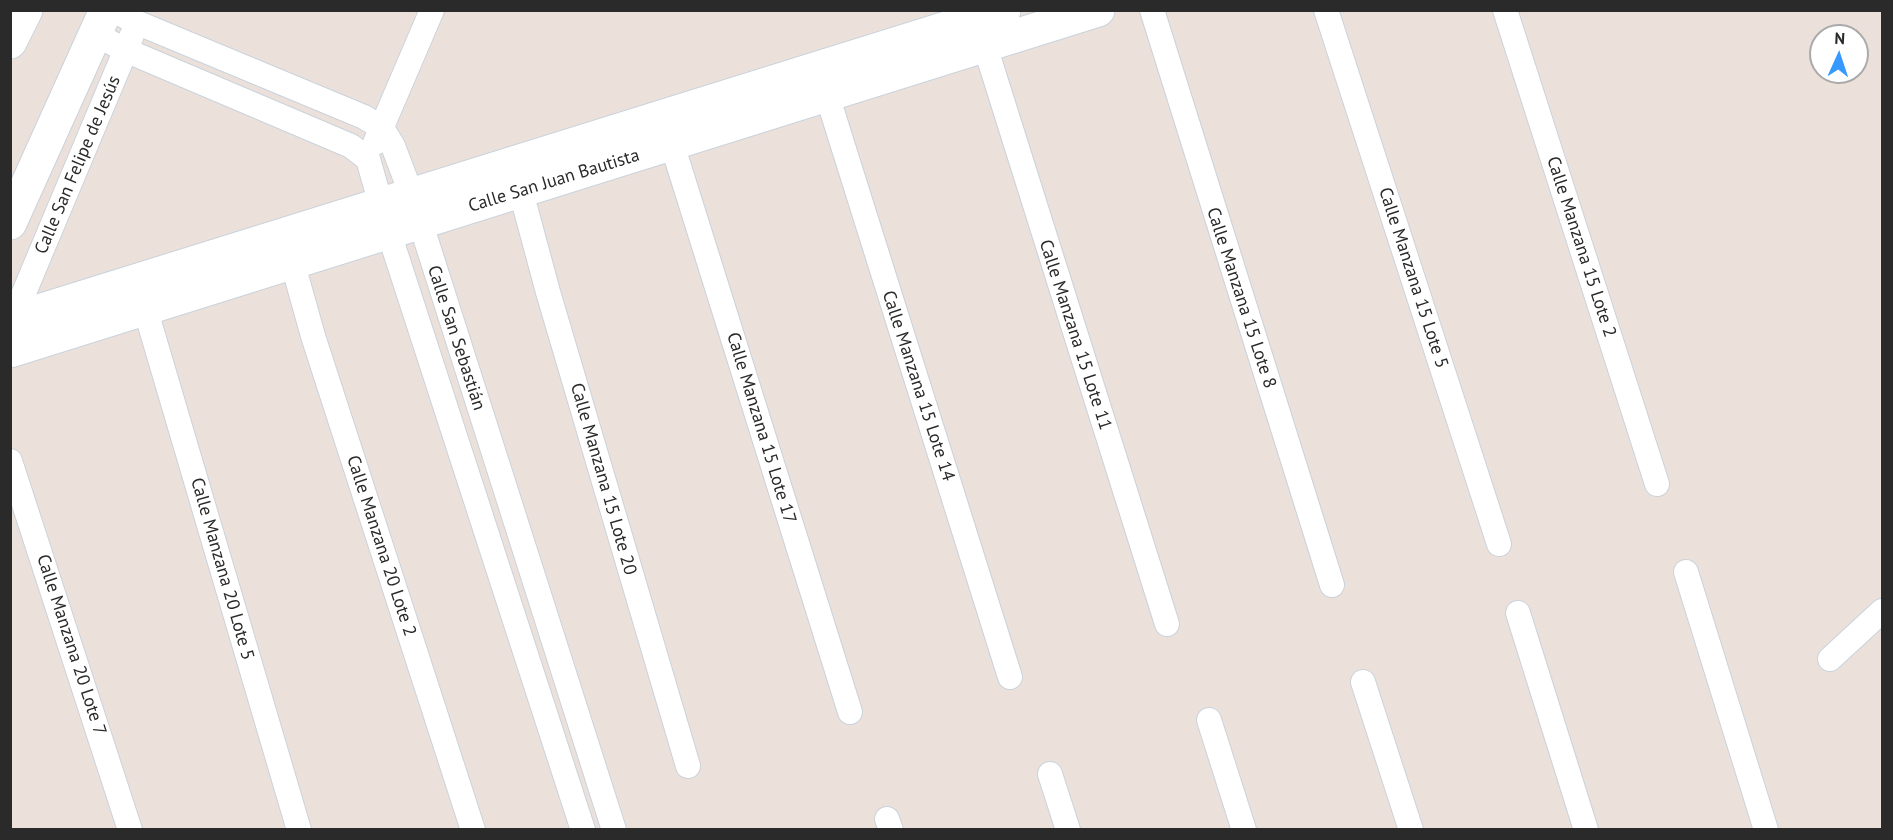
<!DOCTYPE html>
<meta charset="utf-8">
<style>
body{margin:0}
#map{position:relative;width:1893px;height:840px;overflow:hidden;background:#ece0db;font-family:"PT Sans",sans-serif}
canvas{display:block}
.frame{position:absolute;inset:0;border:12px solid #2a2a2a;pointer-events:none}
.north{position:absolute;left:1809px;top:24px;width:60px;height:60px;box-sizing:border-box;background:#fff;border:2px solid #aaa;border-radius:50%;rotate:3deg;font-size:16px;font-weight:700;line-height:24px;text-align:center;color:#2a2a2a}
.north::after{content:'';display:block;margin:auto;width:21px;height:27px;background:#3799fe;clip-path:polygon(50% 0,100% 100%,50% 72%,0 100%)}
</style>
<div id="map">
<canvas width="1893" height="840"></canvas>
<div class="frame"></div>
<div class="north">N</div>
</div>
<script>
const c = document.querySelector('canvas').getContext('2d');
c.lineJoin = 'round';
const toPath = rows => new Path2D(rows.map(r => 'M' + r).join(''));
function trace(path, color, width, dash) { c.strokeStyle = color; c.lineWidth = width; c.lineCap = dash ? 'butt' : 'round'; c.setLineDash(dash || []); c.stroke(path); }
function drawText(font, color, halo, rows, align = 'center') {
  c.font = font + ' "PT Sans",sans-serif'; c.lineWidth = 4.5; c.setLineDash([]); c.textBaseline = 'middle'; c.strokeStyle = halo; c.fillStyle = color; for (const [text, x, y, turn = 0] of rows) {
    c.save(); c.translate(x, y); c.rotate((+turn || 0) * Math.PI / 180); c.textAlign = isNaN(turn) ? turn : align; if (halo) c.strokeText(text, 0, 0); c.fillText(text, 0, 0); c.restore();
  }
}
const minor = toPath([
 [113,10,138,23,364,117,382,128,393,146,412,196,614,830],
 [1152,10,1332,585],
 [1326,10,1499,544],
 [1505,10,1657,484],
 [95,34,125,50,351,146,368,159,389,233,583,830],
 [985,46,1167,624],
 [827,95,1010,677],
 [375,143,432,10],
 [672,144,850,712],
 [521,192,548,292,688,766],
 [292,261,313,336,473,830],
 [145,308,299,830],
 [10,326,132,35],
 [10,461,130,830],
 [1686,572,1766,830],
 [1518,613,1586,830],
 [1830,659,1882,611],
 [1363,682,1411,830],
 [1209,720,1244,830],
 [1050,774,1068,830],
 [887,819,891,830]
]);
const secondary = toPath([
 [10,42,26,10],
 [10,223,106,10],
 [10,320,1004,10],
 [10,351,1098,10]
]);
const streetNames = [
 ["Calle San Felipe de Jesús",78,165,-67],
 ["Calle San Juan Bautista",554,181,-17],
 ["Calle Manzana 15 Lote 2",1581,247,72],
 ["Calle Manzana 15 Lote 5",1413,278,72],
 ["Calle Manzana 15 Lote 8",1241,298,72],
 ["Calle Manzana 15 Lote 11",1075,335,72],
 ["Calle San Sebastián",456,338,72],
 ["Calle Manzana 15 Lote 14",918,386,72],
 ["Calle Manzana 15 Lote 17",761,428,73],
 ["Calle Manzana 15 Lote 20",603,479,74],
 ["Calle Manzana 20 Lote 2",381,546,72],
 ["Calle Manzana 20 Lote 5",222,569,74],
 ["Calle Manzana 20 Lote 7",71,645,72]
];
trace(minor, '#c9d3dc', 26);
trace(secondary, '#c9d3dc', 35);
trace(minor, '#fff', 24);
trace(secondary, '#fff', 33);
drawText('18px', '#2a2a2a', '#fff', streetNames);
</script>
